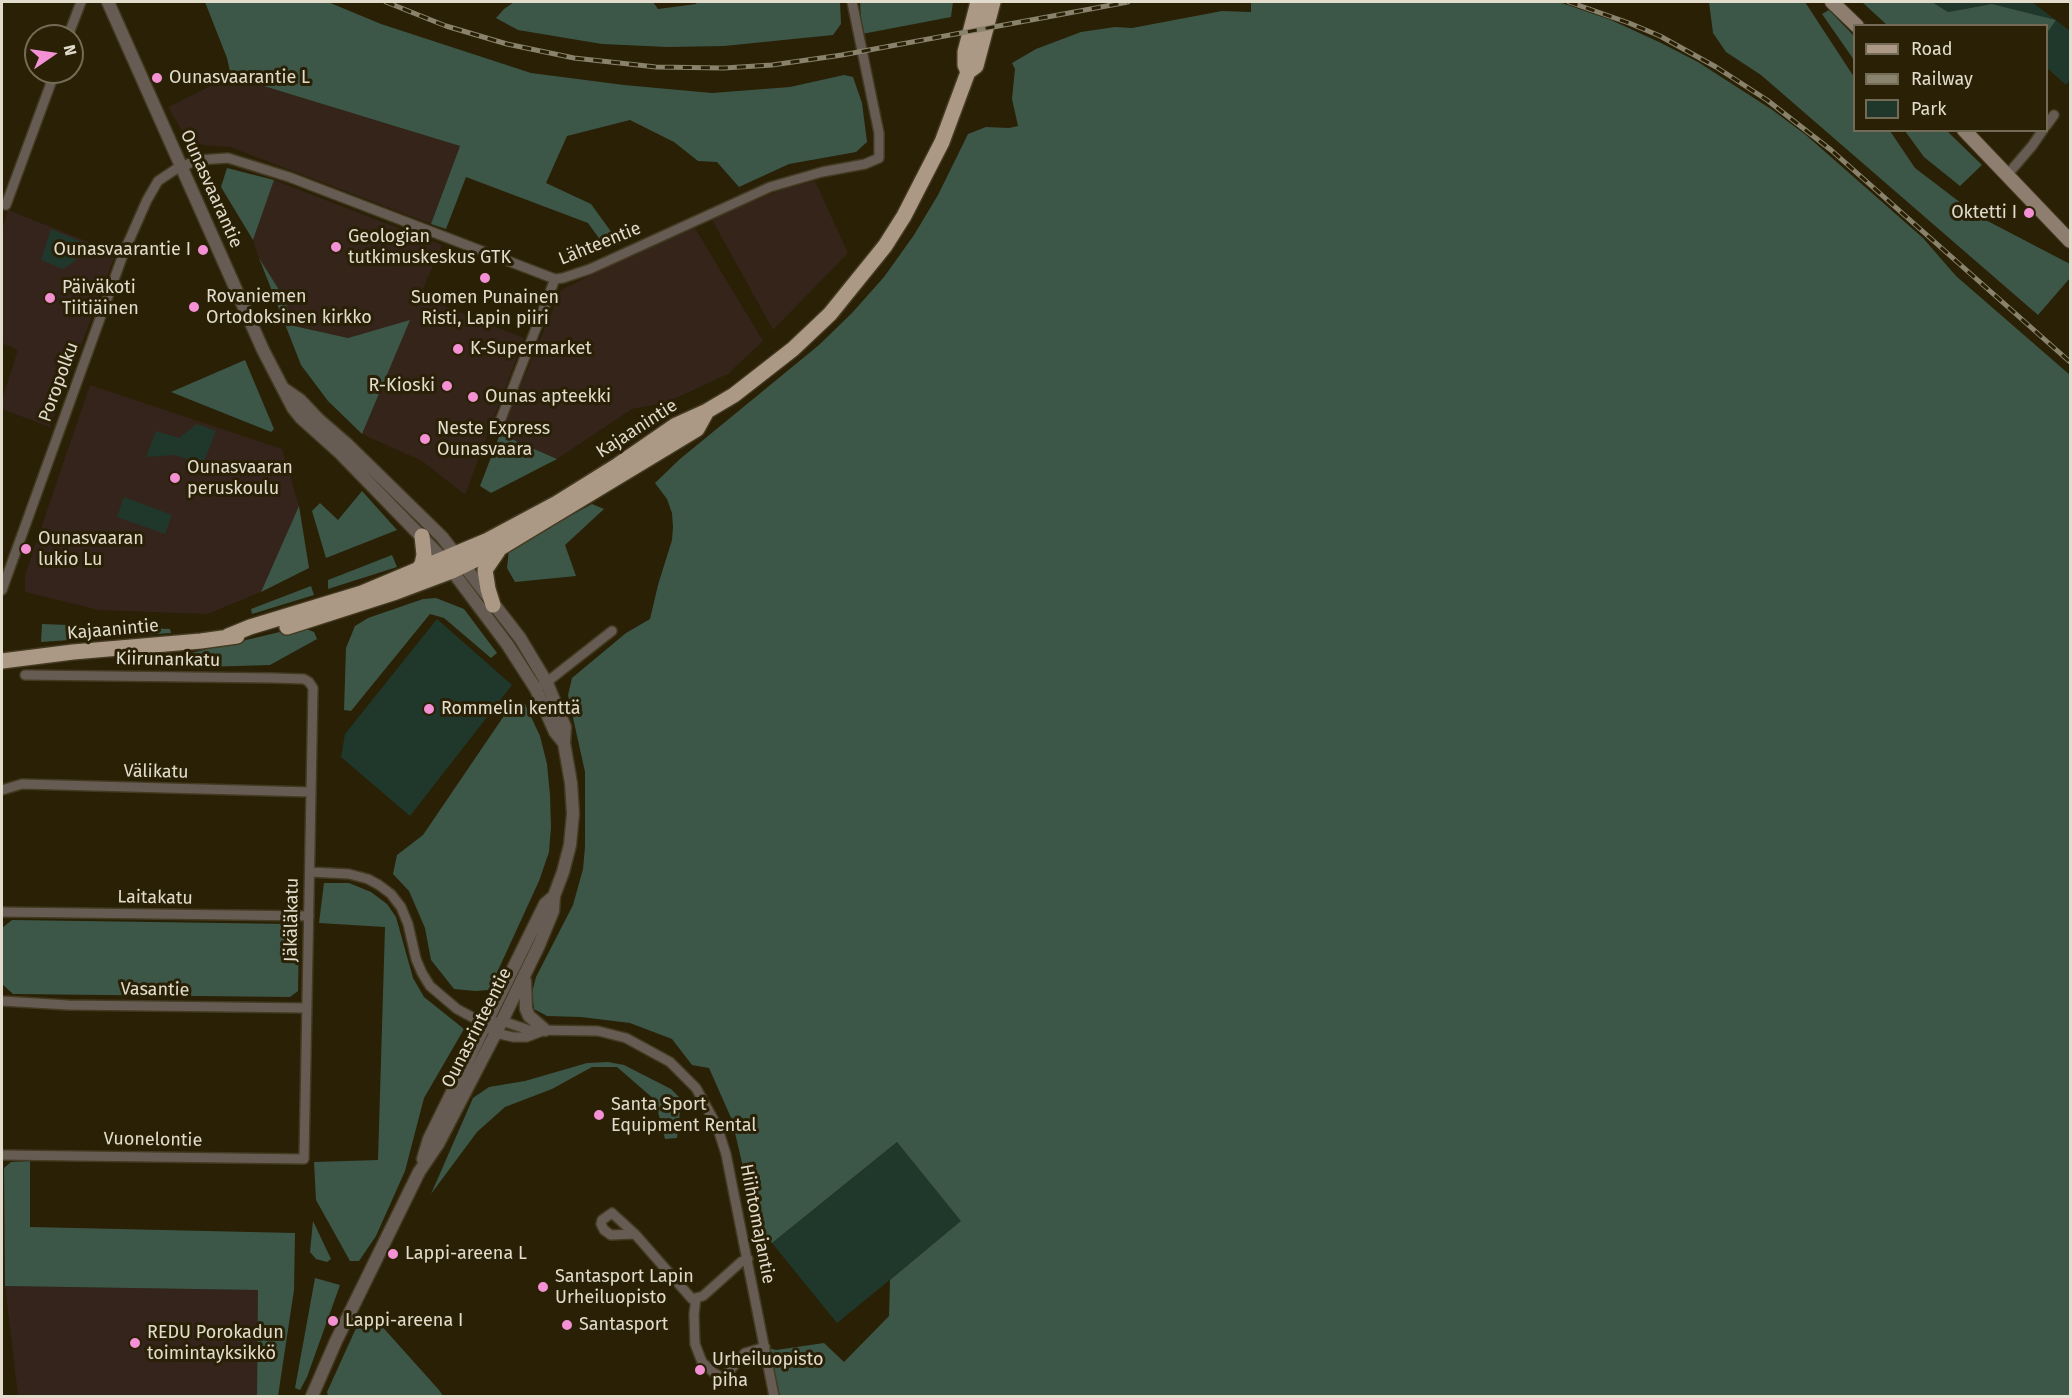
<!DOCTYPE html>
<meta charset="utf-8">
<style>
body{margin:0}
#map{position:relative;width:2072px;height:1398px;overflow:hidden;background:#292005;font-family:"Fira Sans",sans-serif}
canvas{display:block}
.frame{position:absolute;inset:0;border:3px solid #e1dccc;pointer-events:none}
.legend{position:absolute;left:1853px;top:24px;width:195px;height:108px;box-sizing:border-box;background:#292005;border:2px solid #736b55;margin:0;padding:8px 10px;list-style:none;font-size:18px;color:#e1dccc}
.legend li{display:flex;align-items:center;gap:12px;height:30px}
.legend b{width:30px;border:2px solid #736b55}
.north{position:absolute;left:24px;top:24px;width:60px;height:60px;box-sizing:border-box;background:#292005;border:2px solid #736b55;border-radius:50%;rotate:77deg;font-size:16px;font-weight:700;line-height:24px;text-align:center;color:#e1dccc}
.north::after{content:'';display:block;margin:auto;width:21px;height:27px;background:#f491d4;clip-path:polygon(50% 0,100% 100%,50% 72%,0 100%)}
</style>
<div id="map">
<canvas width="2072" height="1398"></canvas>
<div class="frame"></div>
<ul class="legend">
<li><b style="height:8px;background:#ab9885"></b>Road</li>
<li><b style="height:8px;background:#89826c"></b>Railway</li>
<li><b style="height:16px;background:#20382b"></b>Park</li>
</ul>
<div class="north">N</div>
</div>
<script>
const c = document.querySelector('canvas').getContext('2d');
c.lineJoin = 'round';
function paint(path, color) { c.fillStyle = color; c.fill(path, 'evenodd'); }
const toPath = rows => new Path2D(rows.map(r => 'M' + r).join(''));
function trace(path, color, width, dash) { c.strokeStyle = color; c.lineWidth = width; c.lineCap = dash ? 'butt' : 'round'; c.setLineDash(dash || []); c.stroke(path); }
function drawText(font, color, halo, rows, align = 'center') {
  c.font = font + ' "Fira Sans",sans-serif'; c.lineWidth = 6; c.setLineDash([]); c.textBaseline = 'middle'; c.strokeStyle = halo; c.fillStyle = color; for (const [text, x, y, turn = 0] of rows) {
    c.save(); c.translate(x, y); c.rotate((+turn || 0) * Math.PI / 180); c.textAlign = isNaN(turn) ? turn : align; if (halo) c.strokeText(text, 0, 0); c.fillText(text, 0, 0); c.restore();
  }
}
const commercial = toPath([
 [231,76,460,146,431,224,230,147,203,145,187,140,168,107],
 [274,180,442,245,420,296,524,338,465,495,422,461,362,434,409,321,348,338,294,326,283,296,259,258,253,240],
 [815,181,848,253,773,330,711,218,783,189],
 [693,225,763,341,728,374,665,403,632,409,557,459,500,434,561,290]
]);
const education = toPath([
 [8,210,116,253,50,427,2,409,2,399,18,350,2,343,2,229],
 [90,385,282,449,299,506,261,592,207,614,99,610,25,592,25,575],
 [5,1286,259,1290,257,1396,18,1396]
]);
const green = toPath([
 [1932,2,2032,2,2070,31,2070,80,2066,85,2047,68,2047,33,2055,20,1992,4,1948,12],
 [51,229,82,242,75,261,63,269,41,260],
 [197,424,216,431,203,464,175,455,146,457,156,431,179,438],
 [124,497,172,515,165,534,117,517],
 [437,619,512,685,410,816,341,757,345,734],
 [897,1142,962,1221,837,1323,772,1243]
]);
const forest = toPath([
 [205,2,328,2,381,24,531,73,624,85,712,93,790,87,844,75,853,77,862,103,867,142,856,152,789,164,739,187,717,162,698,161,674,142,630,120,567,136,546,183,591,204,620,244,606,248,588,223,466,177,446,229,431,224,460,146,231,76,227,58],
 [514,2,653,2,658,9,696,4,697,2,840,2,841,24,833,35,724,46,668,47,602,44,518,30,496,18,504,9],
 [860,2,953,2,951,17,862,34],
 [1251,2,1559,2,1611,20,1659,42,1698,62,1771,109,1806,135,1923,238,1956,276,2070,375,2070,1396,774,1396,765,1347,776,1350,824,1343,844,1362,889,1316,890,1280,961,1221,897,1142,772,1243,757,1227,732,1120,709,1068,692,1065,672,1039,630,1023,581,1017,547,1016,534,1009,532,993,536,977,573,905,583,869,585,847,585,772,568,695,572,678,626,633,650,619,658,585,672,540,673,527,672,513,667,499,655,483,680,459,819,345,852,313,884,277,914,235,938,195,968,134,986,127,1009,128,1018,126,1012,99,1015,69,1012,63,1036,49,1081,32,1115,27,1132,28,1222,11,1251,12],
 [1709,2,1805,2,1854,77,1854,130,1890,131,1915,168,1978,216,2070,264,2070,278,2038,315,1761,75,1726,52,1713,33],
 [1862,2,1932,2,1948,12,1992,4,2056,20,2047,33,2046,26,1887,25],
 [1829,10,1854,36,1854,60,1822,14],
 [1905,131,1947,131,1982,165,1960,186,1924,157],
 [227,168,274,180,253,240,221,187],
 [259,258,283,296,294,326,348,338,410,320,362,434,328,401,301,365],
 [245,360,274,429,271,432,171,392],
 [500,434,557,459,491,493,480,486],
 [362,491,397,530,326,558,312,511,320,503,338,520],
 [592,504,604,509,565,545,576,576,515,582,507,568,509,549],
 [299,506,309,568,261,592],
 [392,555,397,567,328,589,328,580],
 [311,586,314,595,252,614,251,609],
 [436,598,464,609,497,653,491,658,444,618,430,614,351,711,344,710,346,648,355,626,368,618,423,599],
 [42,624,170,629,171,633,41,642],
 [301,627,314,632,317,639,270,665,169,668,170,658],
 [512,704,525,704,540,736,547,764,550,795,551,827,549,852,539,881,489,990,475,991,454,989,431,960,425,928,409,891,393,874,397,855,423,835],
 [324,883,349,883,371,892,387,904,396,917,413,978,424,997,464,1029,424,1098,405,1171,376,1236,359,1261,350,1261,316,1200,314,1162,378,1160,385,927,319,923],
 [12,920,292,924,299,930,298,991,290,997,13,994,2,984,2,928],
 [608,1062,624,1065,671,1089,679,1097,681,1102,677,1138,665,1139,655,1100,617,1067,592,1067,552,1089,505,1107,477,1132,431,1194,473,1098,489,1087,525,1081,587,1063],
 [30,1161,30,1227,295,1233,294,1290,278,1396,257,1396,258,1290,5,1286,4,1168,11,1162],
 [313,1221,331,1259,327,1262,316,1259,310,1252],
 [315,1278,340,1285,307,1377,300,1390,295,1388],
 [370,1313,439,1390,443,1396,328,1396,327,1392,362,1315]
]);
const minor = toPath([
 [68,36,81,2],
 [2046,126,2054,115],
 [2008,174,2032,146,2043,130],
 [6,205,55,72],
 [499,424,555,279],
 [2,590,124,252,147,200,158,181,176,169,198,160,228,158,289,177,555,279,563,278,590,269,770,187,822,172,865,164,879,158,879,133,852,2],
 [543,685,612,631],
 [2,790,22,784,310,792],
 [310,872,349,874,368,879,379,885,391,894,401,907,408,924,416,959,422,973,430,986,457,1009,485,1024,495,1033,513,1037,527,1037,540,1032],
 [2,912,309,916],
 [2,1001,68,1005,307,1008],
 [485,1024,502,1021,529,1030,598,1031,626,1038,670,1062,696,1088,717,1126,726,1154,774,1396],
 [2,1155,304,1159,313,688,309,682,304,679,273,678,25,675],
 [635,1234,611,1235,604,1230,601,1224,602,1220,612,1213,635,1234,692,1299,703,1296,741,1262,748,1259],
 [696,1298,694,1314,695,1344,702,1362,714,1373,723,1378,745,1353,765,1347]
]);
const tertiary = toPath([
 [108,2,263,350,293,408,301,418,340,453,444,560,507,644,536,689,555,732,564,743],
 [284,389,300,400,318,419,348,445,442,537,520,638,547,683,565,727,564,743,571,783,573,814,570,845,563,872,554,896,553,911,539,945,502,1021,438,1144,419,1172,336,1341,312,1396],
 [525,981,526,1009,529,1016,545,1030],
 [423,1159,429,1139,545,904,554,896]
]);
const secondary = toPath([
 [1832,2,1857,26],
 [1964,130,2070,241]
]);
const primary = toPath([
 [968,72,965,65,965,52,978,2],
 [417,571,422,564,424,555,422,536],
 [493,605,488,589,485,570,498,551],
 [287,627,396,592,452,571,500,548,697,429,707,411],
 [228,636,250,627,362,593,486,541,557,503,618,465,676,425,707,411,734,395,793,349,830,314,885,246,904,216,942,142,968,72,976,66,993,2],
 [2,661,73,652,201,641,237,636]
]);
const rail = toPath([
 [386,2,446,26,507,44,574,58,656,67,724,68,772,65,842,55,1128,2],
 [1569,2,1629,23,1660,36,1716,67,1767,100,1831,150,2070,362]
]);
const markers = [
 [157,78,6,"#f491d4"],
 [2029,213,6,"#f491d4"],
 [336,247,6,"#f491d4"],
 [203,250,6,"#f491d4"],
 [485,278,6,"#f491d4"],
 [50,298,6,"#f491d4"],
 [194,307,6,"#f491d4"],
 [458,349,6,"#f491d4"],
 [447,386,6,"#f491d4"],
 [473,397,6,"#f491d4"],
 [425,439,6,"#f491d4"],
 [175,478,6,"#f491d4"],
 [26,549,6,"#f491d4"],
 [429,709,6,"#f491d4"],
 [599,1115,6,"#f491d4"],
 [393,1254,6,"#f491d4"],
 [543,1287,6,"#f491d4"],
 [333,1321,6,"#f491d4"],
 [567,1325,6,"#f491d4"],
 [135,1343,6,"#f491d4"],
 [700,1370,6,"#f491d4"]
];
const poiNames = [
 ["Ounasvaarantie L",169,78],
 ["Oktetti I",2017,213,"right"],
 ["Geologian",348,237],
 ["tutkimuskeskus GTK",348,258],
 ["Ounasvaarantie I",191,250,"right"],
 ["Päiväkoti",62,288],
 ["Tiitiäinen",62,309],
 ["Rovaniemen",206,297],
 ["Ortodoksinen kirkko",206,318],
 ["Suomen Punainen",485,298,"center"],
 ["Risti, Lapin piiri",485,319,"center"],
 ["K-Supermarket",470,349],
 ["R-Kioski",435,386,"right"],
 ["Ounas apteekki",485,397],
 ["Neste Express",437,429],
 ["Ounasvaara",437,450],
 ["Ounasvaaran",187,468],
 ["peruskoulu",187,489],
 ["Ounasvaaran",38,539],
 ["lukio Lu",38,560],
 ["Rommelin kenttä",441,709],
 ["Santa Sport",611,1105],
 ["Equipment Rental",611,1126],
 ["Lappi-areena L",405,1254],
 ["Santasport Lapin",555,1277],
 ["Urheiluopisto",555,1298],
 ["Lappi-areena I",345,1321],
 ["Santasport",579,1325],
 ["REDU Porokadun",147,1333],
 ["toimintayksikkö",147,1354],
 ["Urheiluopisto",712,1360],
 ["piha",712,1381]
];
const streetNames = [
 ["Ounasvaarantie",211,189,66],
 ["Lähteentie",600,244,-22],
 ["Poropolku",59,382,-70],
 ["Kajaanintie",637,429,-33],
 ["Kajaanintie",113,630,-5],
 ["Kiirunankatu",168,660,1],
 ["Välikatu",156,772,1],
 ["Laitakatu",155,898,1],
 ["Jäkäläkatu",292,920,-89],
 ["Vasantie",155,990,1],
 ["Ounasrinteentie",477,1028,-63],
 ["Vuonelontie",153,1140,1],
 ["Hiihtomajantie",757,1224,79]
];
paint(commercial, '#34241a');
paint(education, '#35241c');
paint(green, '#20382b');
paint(forest, '#3c5748');
trace(minor, '#433a21', 12);
trace(tertiary, '#433a21', 15);
trace(secondary, '#433a21', 16);
trace(primary, '#433a21', 18);
trace(minor, '#665c53', 9);
trace(tertiary, '#665c53', 12);
trace(secondary, '#8d7e6f', 14);
trace(primary, '#ab9885', 15);
trace(rail, '#89826c', 5);
trace(rail, '#292005', 3, [9]);
for (const [x, y, r, color] of markers) { const dot = new Path2D(); dot.arc(x, y, r, 0, 2 * Math.PI); c.fillStyle = color; c.fill(dot); trace(dot, '#292005', 2); }
drawText('18px', '#e1dccc', '#292005', poiNames, 'left');
drawText('18px', '#e1dccc', '#292005', streetNames);
</script>
